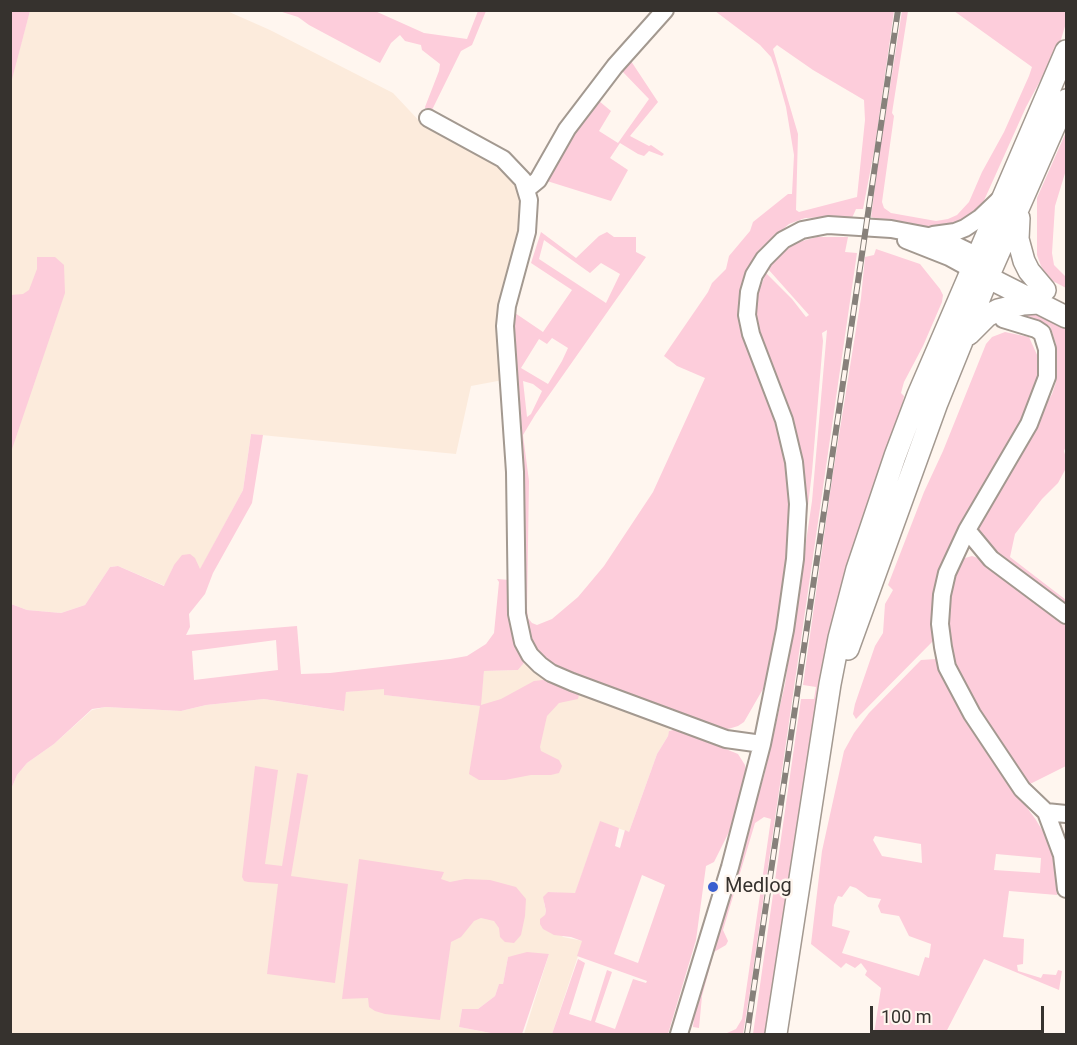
<!DOCTYPE html>
<style>
body{margin:0}
#map{position:relative;width:1077px;height:1045px;overflow:hidden;background:#fff6ef;font-family:Roboto,sans-serif}
canvas{display:block}
.frame{position:absolute;inset:0;border:12px solid #36322e;pointer-events:none}
.scale{position:absolute;left:870px;top:1006px;width:174px;height:27px;box-sizing:border-box;border:3px solid #36322e;border-top:0;padding-left:8px;font-size:18px;line-height:21px;white-space:nowrap;color:#36322e;-webkit-text-stroke:4px #fff6ef;paint-order:stroke}
</style>
<div id="map">
<canvas width="1077" height="1045"></canvas>
<div class="frame"></div>
<div class="scale">100 m</div>
</div>
<script>
const c = document.querySelector('canvas').getContext('2d');
c.lineJoin = 'round';
function paint(path, color) { c.fillStyle = color; c.fill(path, 'evenodd'); }
const toPath = rows => new Path2D(rows.map(r => 'M' + r).join(''));
function trace(path, color, width, dash) { c.strokeStyle = color; c.lineWidth = width; c.lineCap = dash ? 'butt' : 'round'; c.setLineDash(dash || []); c.stroke(path); }
function drawText(font, color, halo, rows, align = 'center') {
  c.font = font + ' Roboto,sans-serif'; c.lineWidth = 5; c.setLineDash([]); c.textBaseline = 'middle'; c.strokeStyle = halo; c.fillStyle = color; for (const [text, x, y, turn = 0] of rows) {
    c.save(); c.translate(x, y); c.rotate((+turn || 0) * Math.PI / 180); c.textAlign = isNaN(turn) ? turn : align; if (halo) c.strokeText(text, 0, 0); c.fillText(text, 0, 0); c.restore();
  }
}
const built = toPath([
 [30,11,227,11,270,30,393,93,424,126,458,140,511,173,521,194,525,233,503,380,471,386,456,454,251,434,243,490,200,570,174,565,165,586,118,566,110,567,85,605,61,613,27,610,11,604,10,83],
 [528,658,671,726,668,736,657,754,629,832,600,822,575,894,548,892,544,903,546,911,545,915,563,937,583,941,552,1034,524,1034,549,954,508,957,503,984,499,984,495,996,478,1009,462,1009,459,1027,496,1034,11,1034,12,787,17,775,27,763,54,744,92,710,106,707,181,711,206,705,264,699,343,711,346,692,377,689,385,689,385,695,480,706,484,671,518,670]
]);
const green = toPath([
 [12,11,30,11,11,83,10,16],
 [279,11,375,11,424,33,467,39,478,11,486,11,472,45,461,51,430,114,427,112,425,107,439,71,440,64,422,50,421,45,405,41,400,35,391,43,380,63,309,25,298,17],
 [715,11,894,11,875,146,863,209,856,209,852,218,830,217,805,218,789,224,760,249,740,290,738,309,740,328,780,434,787,471,790,508,786,576,771,661,763,689,744,722,738,726,725,730,567,673,541,657,525,634,513,351,515,313,543,332,572,290,531,263,541,232,576,258,599,236,607,232,614,237,636,237,636,252,646,257,535,415,523,435,529,481,527,608,528,618,532,623,537,625,552,619,578,597,604,566,653,492,705,378,677,366,664,356,708,292,712,283,726,269,729,256,750,231,753,222,788,194,792,194,794,155,786,107,775,68,771,57,760,45],
 [777,45,813,70,864,100,865,120,857,197,799,212,796,210,798,134,773,49],
 [544,240,590,273,601,263,620,274,606,303,539,259],
 [552,338,568,348,562,361,548,384,521,368,539,339,547,344],
 [523,381,533,384,542,391,531,414,527,417],
 [902,11,908,11,892,113,894,116,882,202,884,208,891,213,936,221,948,219,957,215,969,202,982,172,1004,132,1029,76,1032,67,954,11,1066,11,1066,23,1059,46,1026,107,982,205,974,216,936,231,878,223,878,219,871,217,878,162],
 [627,55,658,102,630,136,649,146,651,145,664,154,662,156,649,151,644,156,638,154,620,143,610,158,628,170,611,201,547,181,545,178,546,172],
 [621,70,649,99,618,143,599,131,611,111,599,101],
 [1066,132,1066,170,1055,206,1052,253,1054,265,1066,277,1066,288,1049,279,1041,266,1037,255,1037,198],
 [817,237,848,237,845,252,857,253,750,991,743,1034,735,1034,727,1033,736,1029,742,1019,771,819,764,817,755,823,723,930,728,941,726,945,714,952,702,996,699,1028,693,1027,697,993,764,776,785,684,812,501,827,330,822,333,823,341,812,472,807,514,805,514,791,418,757,326,755,312,756,298,766,273,792,299,806,317,809,315,768,269,778,257,795,243],
 [876,249,920,264,940,289,943,295,942,302,923,346,904,382,901,393,904,396,900,416,860,531,769,1034,753,1034,801,699,814,699,816,687,803,685,832,479,861,298,865,257,874,255],
 [37,257,55,257,64,265,65,293,11,452,11,295,23,294,29,290,37,269],
 [1030,312,1066,323,1066,446,1064,451,1066,458,1065,470,1058,483,1042,499,1015,534,1010,557,1066,600,1066,607,993,555,978,530,980,519,1052,394,1056,382,1056,344,1050,326,1010,316],
 [1005,332,1029,337,1038,357,1039,366,1037,384,1019,426,974,504,933,641,856,719,853,714,855,704,875,646,883,633,885,604,893,590,888,585,924,492,943,451,986,344,992,337],
 [251,434,263,435,252,503,213,573,205,594,189,614,190,627,186,635,297,626,301,674,330,673,450,659,467,656,486,644,494,633,499,582,497,579,510,580,528,658,518,670,484,671,481,705,501,699,534,681,551,679,580,690,578,699,559,703,547,716,540,747,541,751,559,760,562,766,559,773,551,775,531,775,505,780,479,780,469,774,480,706,384,695,384,689,346,692,344,711,264,699,206,705,181,711,106,707,92,709,54,744,27,763,17,775,12,787,11,815,11,604,27,610,61,613,85,605,110,567,118,566,164,586,174,565,182,555,190,554,195,558,200,569,243,490],
 [276,640,278,670,194,680,192,651],
 [972,556,978,558,998,571,1066,622,1066,766,1026,786,977,713,950,655,945,607,957,565,965,558],
 [936,659,1020,798,1036,820,1054,850,1058,884,1057,895,1009,891,1003,937,1024,939,1023,964,1017,965,1018,971,1041,978,1043,974,1056,975,1058,970,1062,971,1059,990,984,959,945,1034,874,1034,881,988,865,975,867,971,861,963,855,968,846,963,841,968,811,944,822,851,844,751,854,733,869,713,921,660],
 [875,836,921,844,922,863,882,856,873,840],
 [996,854,1041,858,1040,873,994,870],
 [850,886,856,888,868,897,881,899,878,906,881,913,899,916,909,936,931,944,929,958,925,957,919,976,842,953,850,931,832,926,834,905,838,896,842,897],
 [677,729,738,754,745,765,747,774,730,830,714,862,706,866,696,940,668,1034,552,1034,578,959,585,963,569,1014,591,1021,607,970,612,972,595,1022,615,1029,633,979,646,983,647,981,577,956,582,941,571,937,554,935,543,929,540,924,540,919,545,915,546,911,543,897,548,892,575,893,600,821,619,828,615,846,620,848,625,830,629,832,657,754,668,736,669,731],
 [642,875,665,885,638,963,614,954],
 [255,766,278,770,265,864,282,866,297,773,308,775,291,876,348,884,335,983,267,974,278,884,248,882,244,881,242,877],
 [359,859,444,872,441,879,450,882,465,879,490,880,516,887,526,899,525,916,521,935,514,943,505,942,500,937,499,928,494,921,481,918,474,921,461,937,451,942,440,1020,385,1014,375,1011,369,1007,368,998,342,999],
 [527,952,549,954,522,1034,496,1034,459,1027,462,1009,478,1009,495,996,499,984,503,984,508,957]
]);
const minor = toPath([
 [428,118,503,159,523,180,529,200,527,232,507,306,505,326,515,472,517,614,523,642,530,655,540,665,551,673,572,682,726,739,762,744],
 [527,189,538,180,567,129,615,66,665,10],
 [933,235,955,232,965,228,980,218,1000,199],
 [906,240,949,257,971,269],
 [1003,319,1036,329,1042,333,1047,349,1047,377,1029,424,967,530,947,573,942,595,940,624,943,647,947,667,972,714,1022,789,1046,812,1066,814],
 [967,530,991,559,1066,615],
 [1046,812,1062,855,1066,889],
 [679,1034,730,867,762,744,785,630,795,559,798,504,794,462,784,420,751,334,747,315,749,292,754,275,764,259,783,240,802,230,828,225,891,229,928,236,953,244,978,256]
]);
const major = toPath([
 [1019,218,1018,239,1024,261,1029,271,1045,290],
 [977,272,1066,317],
 [969,334,987,316,998,310,1023,304,1039,303],
 [848,649,937,403,988,277,1066,100],
 [776,1034,830,684,839,638,857,569,895,456,918,395,1066,51]
]);
const rail = toPath([
 [747,1034,898,10]
]);
const markers = [
 [713,887,6,"#395ecf"]
];
const poiNames = [
 ["Medlog",725,887]
];
paint(built, '#fcebdc');
paint(green, '#fdcddb');
trace(minor, '#a39990', 20);
trace(major, '#a39990', 24);
trace(minor, '#fff', 16);
trace(major, '#fff', 21);
trace(rail, '#87817b', 6);
trace(rail, '#fff6ef', 4, [11]);
for (const [x, y, r, color] of markers) { const dot = new Path2D(); dot.arc(x, y, r, 0, 2 * Math.PI); c.fillStyle = color; c.fill(dot); trace(dot, '#fff6ef', 2); }
drawText('20px', '#36322e', '#fff6ef', poiNames, 'left');
</script>
